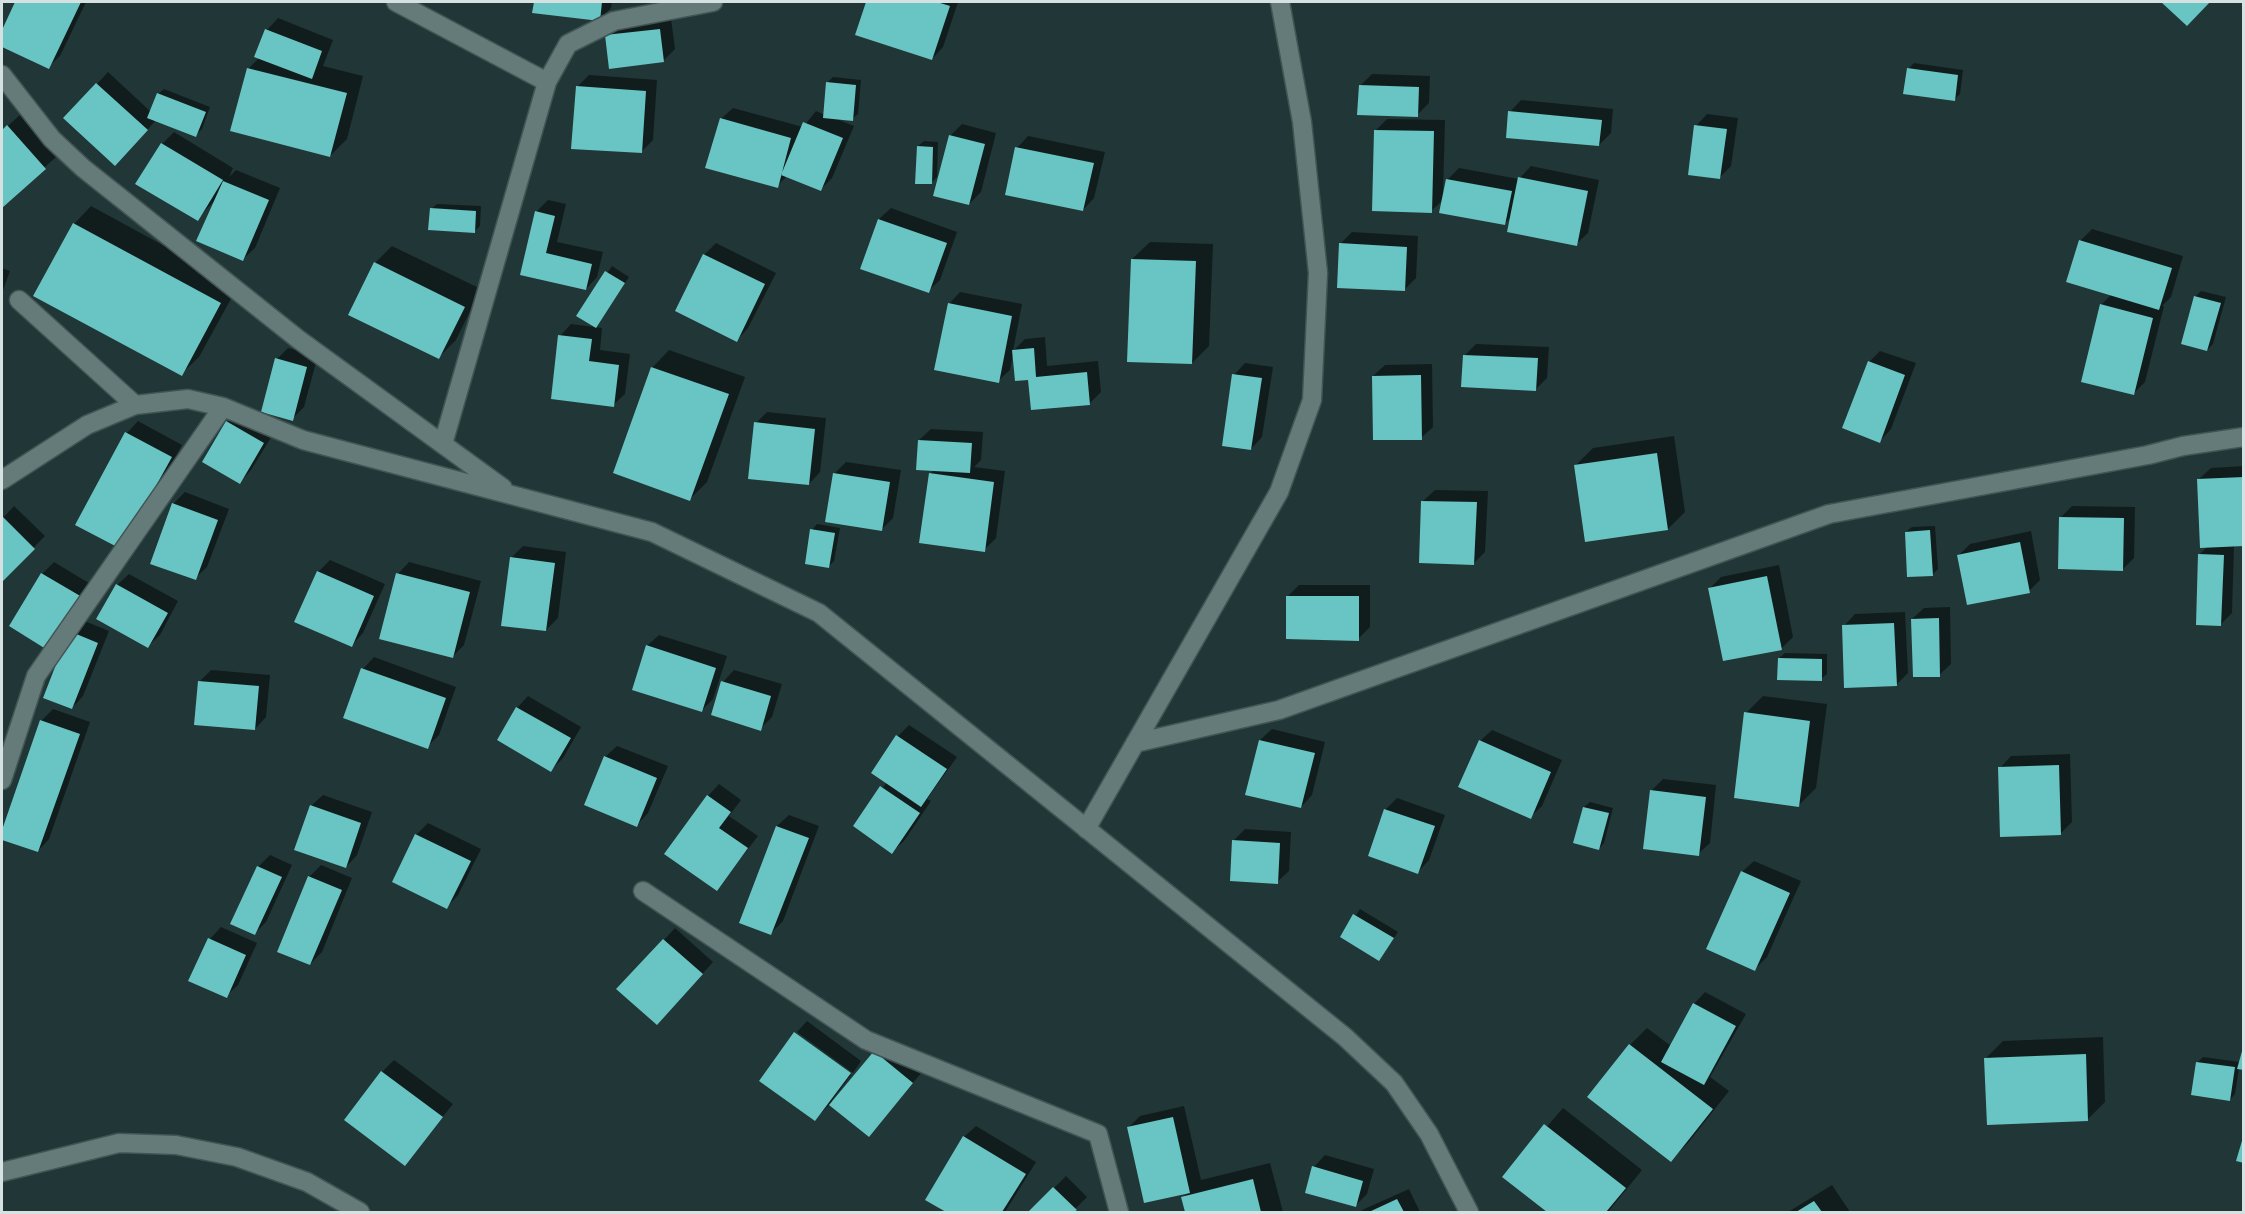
<!DOCTYPE html>
<style>
body{margin:0}
#map{position:relative;width:2245px;height:1214px;overflow:hidden;background:#213636;font-family:"Space Grotesk",sans-serif}
canvas{display:block}
.frame{position:absolute;inset:0;border:3px solid #d6e2e1;pointer-events:none}
</style>
<div id="map">
<canvas width="2245" height="1214"></canvas>
<div class="frame"></div>
</div>
<script>
const c = document.querySelector('canvas').getContext('2d');
c.lineJoin = 'round';
function paint(path, color) { c.fillStyle = color; c.fill(path, 'evenodd'); }
const toPath = rows => new Path2D(rows.map(r => 'M' + r).join(''));
function trace(path, color, width, dash) { c.strokeStyle = color; c.lineWidth = width; c.lineCap = dash ? 'butt' : 'round'; c.setLineDash(dash || []); c.stroke(path); }
const shadow = toPath([
 [17,2,86,2,60,56,48,67,2,46,2,34],
 [535,2,612,2,611,8,599,20,534,12],
 [868,2,958,2,943,47,932,59,857,34],
 [2163,2,2209,2,2187,24],
 [278,18,333,40,323,66,363,76,347,139,330,156,248,69,259,58,267,30],
 [671,18,675,49,663,61,606,36,618,24],
 [1914,63,1963,70,1960,94,1954,100,1908,69],
 [108,72,151,112,158,94,164,89,210,107,202,129,196,135,156,120,127,152,97,84],
 [1372,74,1430,76,1429,103,1417,115,1360,86],
 [589,75,657,80,653,140,641,152,577,87],
 [833,77,861,80,858,114,852,119,834,118,854,126,832,178,821,189,787,176,777,186,721,119,733,108,803,127,816,111,825,115,827,83],
 [1521,100,1613,109,1611,133,1599,145,1510,112],
 [1707,114,1738,118,1731,166,1719,178,1696,126],
 [20,115,56,157,2,206,2,131],
 [1387,119,1445,120,1443,193,1447,180,1459,168,1519,179,1531,166,1599,180,1588,233,1576,244,1511,217,1505,223,1444,199,1431,211,1376,130],
 [962,124,996,133,981,192,969,204,950,136],
 [174,132,233,168,229,177,236,170,280,188,255,248,243,259,217,198,197,219,137,183,162,144],
 [1028,136,1105,152,1094,198,1083,210,1017,148],
 [924,141,938,142,937,177,931,183,918,146],
 [548,200,566,204,557,242,603,252,597,277,586,289,522,274,536,212],
 [437,204,481,206,480,226,474,232,431,209],
 [91,206,238,286,199,357,181,374,74,224],
 [891,208,957,232,940,280,928,291,862,268,879,219],
 [2092,229,2183,256,2171,297,2162,306,2164,306,2145,382,2133,394,2101,305,2112,294,2080,241],
 [1352,232,1418,236,1416,278,1404,290,1340,244],
 [1150,242,1213,244,1209,346,1192,363,1132,259],
 [716,243,776,273,748,328,737,340,704,255],
 [392,246,481,289,456,340,439,357,375,263],
 [612,266,629,277,596,326,578,315],
 [2,268,10,271,2,293],
 [2201,291,2226,297,2213,344,2207,350,2183,343,2196,296],
 [960,292,1022,304,1013,351,1025,339,1045,337,1047,366,1098,361,1101,392,1089,404,1030,378,1013,354,1010,370,998,381,949,304],
 [571,324,602,328,600,350,630,354,625,394,613,405,560,336],
 [1476,344,1549,347,1547,378,1535,390,1464,356],
 [288,348,318,355,304,407,292,419,277,359],
 [669,350,745,377,707,482,690,499,652,368],
 [1880,351,1916,363,1891,429,1880,441,1869,362],
 [1245,363,1273,367,1262,437,1251,449,1234,375],
 [1432,364,1433,427,1421,438,1373,376,1385,365],
 [239,410,275,431,251,470,240,482,204,461,227,422],
 [767,412,826,418,820,472,809,484,756,423],
 [138,421,182,445,132,536,127,433],
 [931,429,983,432,981,460,974,467,1005,471,996,538,984,550,930,474,935,469,919,440],
 [1674,436,1685,512,1668,529,1576,465,1593,448],
 [846,462,901,470,893,518,882,529,834,474],
 [2244,466,2244,544,2234,545,2232,613,2221,624,2199,555,2208,546,2199,479,2211,468],
 [1435,490,1488,491,1485,552,1474,563,1423,501],
 [185,492,229,509,207,567,195,578,173,504],
 [14,506,45,536,2,580,2,519],
 [2072,506,2135,507,2134,558,2123,569,2061,517],
 [817,524,840,528,834,561,828,567,812,530],
 [1935,526,1938,569,1932,575,1906,532,1912,527],
 [2031,531,2040,580,2029,591,1959,555,1970,544],
 [523,546,566,552,558,618,546,630,511,558],
 [330,560,385,584,363,633,352,645,318,572],
 [54,562,92,585,61,637,42,574],
 [409,562,481,581,464,645,452,657,398,574],
 [1779,565,1793,637,1781,649,1710,588,1721,577],
 [129,574,178,601,160,635,148,646,117,585],
 [1299,585,1370,585,1370,627,1358,639,1288,596],
 [1950,607,1951,664,1939,675,1912,619,1924,608],
 [1905,612,1908,673,1896,685,1844,626,1855,614],
 [82,620,109,631,83,696,72,708,45,697],
 [659,635,727,656,713,699,701,711,647,646],
 [1785,653,1827,654,1827,674,1821,679,1779,658],
 [374,657,456,687,439,735,427,747,363,669],
 [211,670,270,675,266,717,255,729,199,682],
 [734,670,782,684,772,717,760,729,723,682],
 [528,696,581,727,563,758,551,770,517,708],
 [1763,696,1827,704,1816,788,1799,805,1746,713],
 [53,709,90,722,49,839,38,851,2,838,2,834,41,721],
 [909,725,957,757,927,799,931,801,904,841,892,852,855,826,887,782,898,736],
 [1272,729,1325,742,1312,795,1301,807,1260,740],
 [1492,730,1562,760,1542,806,1530,817,1480,741],
 [617,746,668,766,648,813,637,825,605,757],
 [2070,754,2072,822,2060,834,2000,768,2011,756],
 [1663,779,1716,785,1710,843,1698,854,1651,791],
 [719,784,741,800,729,816,758,836,717,889,708,796],
 [323,795,372,812,357,855,346,867,311,806],
 [1397,798,1445,815,1429,860,1418,872,1385,810],
 [1590,802,1613,808,1604,843,1599,849,1584,807],
 [789,815,819,826,783,921,771,933,741,922,777,826],
 [428,823,481,849,458,895,447,907,416,835],
 [1245,829,1291,832,1289,871,1277,882,1233,841],
 [270,855,292,865,266,922,255,933,258,867],
 [1754,861,1801,881,1767,957,1755,969,1742,872],
 [321,865,352,878,322,952,310,964,309,877],
 [1360,909,1398,932,1379,959,1342,937],
 [221,927,257,943,238,985,226,996,190,980,210,939],
 [675,928,713,962,668,1012,664,940],
 [1705,992,1746,1014,1710,1077,1729,1091,1688,1143,1671,1160,1630,1045,1647,1028,1671,1046,1694,1004],
 [807,1021,861,1061,853,1073,797,1032],
 [795,1034,851,1075,832,1100,834,1102,875,1052,923,1071,868,1135,830,1104,815,1119],
 [2103,1037,2105,1102,2088,1119,1985,1059,2003,1041],
 [2203,1057,2240,1062,2235,1094,2230,1100,2198,1062],
 [394,1060,453,1104,405,1164,382,1072],
 [1184,1106,1201,1180,1270,1163,1283,1212,1187,1212,1183,1198,1189,1192,1129,1127,1140,1116],
 [1563,1108,1642,1170,1608,1212,1549,1212,1504,1176],
 [976,1126,1036,1162,1005,1212,949,1212,927,1199,964,1137],
 [1325,1155,1374,1169,1367,1194,1355,1206,1314,1167],
 [1066,1176,1087,1197,1072,1212,1030,1212],
 [1832,1185,1850,1212,1788,1212],
 [1409,1189,1420,1212,1360,1212,1362,1210]
]);
const building = toPath([
 [15,2,81,2,49,69,2,47,2,30],
 [534,2,602,2,600,21,532,13],
 [866,2,937,2,950,6,932,60,855,35],
 [2161,2,2210,2,2187,26],
 [265,29,322,51,312,79,254,57],
 [660,29,664,62,609,69,605,35],
 [247,68,347,93,330,157,230,131],
 [1907,68,1958,75,1955,101,1903,94],
 [826,82,856,85,853,121,823,118],
 [96,83,148,130,115,166,63,118],
 [1359,85,1419,87,1418,117,1357,115],
 [576,86,646,91,642,153,571,149],
 [157,93,206,112,196,137,147,118],
 [1508,111,1602,120,1599,146,1506,138],
 [720,118,791,138,778,188,705,168],
 [803,122,843,138,821,191,781,175],
 [7,125,46,169,2,208,2,130],
 [1694,125,1727,129,1720,179,1688,175],
 [1374,130,1434,131,1432,213,1372,211],
 [949,135,985,144,969,205,933,196],
 [161,143,223,180,198,221,135,184],
 [917,146,933,147,932,184,915,184],
 [1015,147,1094,163,1083,211,1005,195],
 [1518,177,1588,191,1577,246,1507,232],
 [1446,179,1512,191,1505,225,1439,213],
 [223,181,269,200,243,261,196,241],
 [430,208,476,211,475,233,428,230],
 [535,211,555,216,546,253,592,264,586,290,520,275],
 [878,219,947,243,929,293,860,269],
 [73,223,221,303,182,376,33,296],
 [2079,240,2172,268,2159,310,2066,282],
 [1339,243,1407,247,1405,291,1337,288],
 [703,254,765,284,737,342,675,311],
 [1131,259,1196,261,1192,364,1127,362],
 [374,262,465,307,439,359,348,315],
 [605,271,625,283,596,328,576,316],
 [2194,296,2221,303,2207,351,2181,344],
 [948,303,1012,316,999,383,934,370],
 [2100,304,2153,318,2134,395,2081,382],
 [558,335,592,339,589,361,619,365,614,407,551,399],
 [1034,348,1036,377,1087,372,1090,405,1031,410,1028,380,1015,381,1012,350],
 [1463,355,1538,358,1536,391,1461,387],
 [275,358,307,367,293,421,261,412],
 [1868,361,1905,375,1880,443,1842,428],
 [651,367,729,394,690,501,613,473],
 [1232,374,1262,378,1251,450,1222,446],
 [1421,375,1422,440,1373,440,1372,376],
 [226,421,264,443,240,484,202,462],
 [754,422,815,429,809,485,748,479],
 [125,432,172,457,121,549,75,525],
 [918,440,972,443,970,473,916,470],
 [1657,453,1668,530,1585,542,1574,465],
 [833,473,890,482,882,531,825,522],
 [929,473,994,482,985,552,919,543],
 [2244,477,2244,546,2200,548,2197,479],
 [1421,501,1477,502,1474,565,1419,563],
 [172,503,218,520,196,580,150,564],
 [2,516,35,549,2,582],
 [2059,517,2124,518,2123,571,2058,569],
 [810,529,835,533,829,568,805,564],
 [1930,530,1933,576,1907,577,1905,532],
 [2020,542,2030,593,1967,605,1957,555],
 [2198,554,2224,555,2221,626,2196,625],
 [510,557,555,563,546,631,501,626],
 [317,571,374,596,352,647,294,622],
 [41,573,82,597,49,651,9,626],
 [396,573,470,592,453,658,379,639],
 [1767,576,1782,650,1723,661,1708,588],
 [116,584,168,613,148,648,96,619],
 [1286,596,1359,596,1359,641,1286,639],
 [1939,618,1940,677,1913,677,1911,619],
 [1894,623,1897,686,1844,688,1842,625],
 [69,631,98,643,72,709,43,698],
 [646,645,716,668,702,712,632,690],
 [1778,658,1822,659,1822,681,1777,680],
 [361,668,446,698,428,749,343,718],
 [198,681,259,686,255,730,194,725],
 [721,681,771,696,761,731,711,715],
 [516,707,571,738,551,772,497,740],
 [1744,712,1810,721,1799,807,1734,798],
 [40,720,80,734,38,852,2,840,2,830],
 [896,735,947,769,921,807,871,773],
 [1259,740,1315,753,1301,808,1245,795],
 [1479,740,1551,772,1531,819,1458,787],
 [604,756,657,778,637,827,584,805],
 [2059,765,2061,835,2000,837,1998,767],
 [880,786,920,813,892,854,853,826],
 [1650,790,1706,797,1699,856,1643,849],
 [707,795,731,812,719,828,748,848,717,891,664,854],
 [310,805,361,823,346,868,294,850],
 [1583,807,1609,813,1599,850,1573,843],
 [1384,809,1435,826,1418,874,1368,856],
 [776,826,809,838,771,935,739,923],
 [415,834,471,861,447,909,392,882],
 [1232,840,1280,843,1278,884,1230,881],
 [257,866,282,877,255,935,230,924],
 [1741,871,1790,893,1755,971,1706,949],
 [308,876,342,890,310,965,277,952],
 [1353,914,1394,938,1379,961,1340,937],
 [208,938,246,955,227,998,188,981],
 [663,939,703,974,657,1025,616,989],
 [1693,1003,1736,1026,1704,1085,1661,1062],
 [794,1032,851,1073,815,1121,759,1081],
 [1629,1044,1713,1109,1671,1162,1587,1097],
 [2244,1044,2244,1070,2237,1069],
 [874,1051,913,1083,869,1137,829,1105],
 [2086,1054,2088,1121,1987,1125,1984,1058],
 [2196,1062,2235,1067,2230,1101,2191,1095],
 [381,1071,443,1117,405,1166,344,1120],
 [1173,1117,1190,1193,1144,1203,1127,1127],
 [1544,1124,1626,1188,1606,1212,1547,1212,1502,1177],
 [2244,1134,2244,1163,2236,1161],
 [963,1136,1026,1174,1002,1212,946,1212,925,1200],
 [1312,1166,1363,1181,1356,1207,1305,1193],
 [1253,1179,1261,1212,1185,1212,1181,1197],
 [1053,1187,1077,1210,1074,1212,1028,1212],
 [1397,1199,1404,1212,1369,1212],
 [1814,1201,1822,1212,1796,1212]
]);
const minor = toPath([
 [396,2,547,82],
 [2,75,52,139,83,168,298,339,503,488],
 [19,300,135,405],
 [443,444,547,82,568,44,614,21,713,2],
 [2,480,87,425,135,405,188,399,223,407,303,440,652,532,819,613,1345,1037,1394,1083,1429,1134,1469,1212],
 [1135,743,1279,710,1829,514,2148,455,2183,446,2244,437],
 [2,780,36,676,223,407],
 [1086,829,1279,492,1312,400,1318,273,1302,122,1280,2],
 [643,891,866,1040,1098,1134,1119,1212],
 [2,1172,119,1143,176,1145,237,1157,307,1182,360,1212]
]);
paint(shadow, '#0007');
paint(building, '#68c5c3');
trace(minor, '#425454', 21);
trace(minor, '#647b7a', 18);
</script>
